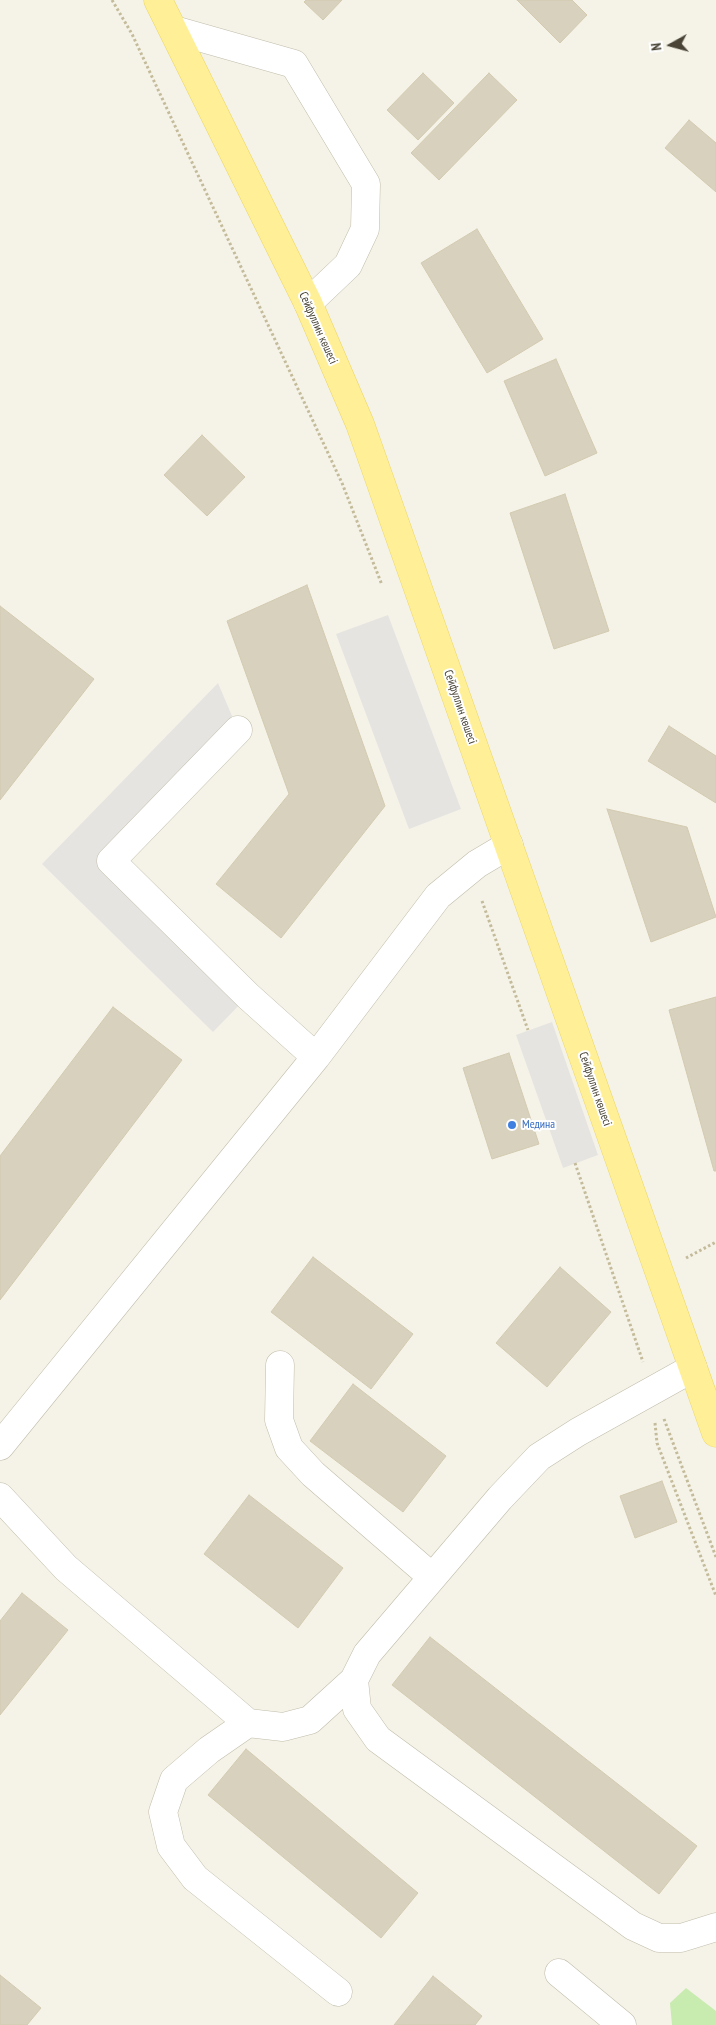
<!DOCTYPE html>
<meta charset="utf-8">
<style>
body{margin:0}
#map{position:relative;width:716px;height:2025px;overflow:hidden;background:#f5f3e8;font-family:"PT Sans Narrow",sans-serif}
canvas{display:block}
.north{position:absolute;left:646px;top:20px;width:50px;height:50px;-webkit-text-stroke:4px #fff;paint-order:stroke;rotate:263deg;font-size:14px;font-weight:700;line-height:20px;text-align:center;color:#494436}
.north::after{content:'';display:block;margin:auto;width:18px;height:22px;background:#494436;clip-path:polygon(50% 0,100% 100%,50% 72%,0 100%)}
</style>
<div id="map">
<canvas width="716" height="2025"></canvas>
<div class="north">N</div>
</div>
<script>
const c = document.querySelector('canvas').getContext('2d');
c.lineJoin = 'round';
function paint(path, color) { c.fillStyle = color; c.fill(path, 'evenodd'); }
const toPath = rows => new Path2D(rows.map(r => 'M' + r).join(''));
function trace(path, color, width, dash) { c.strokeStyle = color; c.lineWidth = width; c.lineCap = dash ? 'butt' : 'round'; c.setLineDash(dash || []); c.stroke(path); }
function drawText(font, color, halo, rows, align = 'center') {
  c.font = font + ' "PT Sans Narrow",sans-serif'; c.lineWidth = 4; c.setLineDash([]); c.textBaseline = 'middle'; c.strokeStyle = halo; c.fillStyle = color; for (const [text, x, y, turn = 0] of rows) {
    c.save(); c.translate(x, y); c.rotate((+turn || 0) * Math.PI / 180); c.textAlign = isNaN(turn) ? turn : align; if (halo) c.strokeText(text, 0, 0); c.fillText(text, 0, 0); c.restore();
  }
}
const green = toPath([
 [686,1988,716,2011,716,2025,672,2025,670,2003]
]);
const parking = toPath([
 [388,615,461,809,409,829,336,634],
 [218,683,238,730,111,861,248,996,213,1032,42,864],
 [552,1022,598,1155,563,1168,516,1035]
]);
const building = toPath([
 [306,0,342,0,323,20,304,2,306,0],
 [517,0,572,0,587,15,560,43,517,0],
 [423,73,454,103,418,140,387,110,423,73],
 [489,73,517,100,439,180,411,153,489,73],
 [689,120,716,143,716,192,665,148,689,120],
 [477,229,543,339,487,373,421,263,477,229],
 [556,359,597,453,545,476,504,381,556,359],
 [202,435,245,477,207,516,164,475,202,435],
 [565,494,609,631,554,649,510,513,565,494],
 [307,585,385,806,281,938,216,884,289,794,227,621,307,585],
 [0,606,94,679,0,800,0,606],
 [669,726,716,756,716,803,648,761,669,726],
 [607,809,687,827,716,917,651,942,607,809],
 [716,997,716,1171,714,1171,669,1010,716,997],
 [113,1007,182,1060,0,1300,0,1156,113,1007],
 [509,1053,539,1144,492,1159,463,1068,509,1053],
 [313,1257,413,1334,371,1389,271,1312,313,1257],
 [560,1267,611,1312,547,1387,496,1343,560,1267],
 [353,1384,446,1456,403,1512,310,1441,353,1384],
 [662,1481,677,1522,635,1538,620,1496,662,1481],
 [249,1495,343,1568,298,1628,204,1554,249,1495],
 [22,1593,68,1630,0,1715,0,1621,22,1593],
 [430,1637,697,1846,659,1894,392,1685,430,1637],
 [246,1749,418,1893,381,1938,208,1795,246,1749],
 [0,1975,41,2008,27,2025,0,2025,0,1975],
 [433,1976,482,2016,475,2025,394,2025,433,1976]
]);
const path = toPath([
 [112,0,132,34,342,483,382,585],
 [482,901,528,1030],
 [575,1163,643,1362],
 [686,1258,716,1242],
 [664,1419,716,1557],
 [655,1423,657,1443,716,1596]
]);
const minor = toPath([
 [174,30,294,64,366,184,365,229,348,265,308,303],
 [238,730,111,861,248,996,316,1057],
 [280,1365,279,1420,289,1448,313,1474,432,1577],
 [0,1446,316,1057,438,896,477,864,509,845],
 [0,1497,66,1568,248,1723,283,1727,310,1720,354,1680,367,1654,500,1498,539,1457,578,1432,693,1368],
 [354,1680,357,1709,378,1739,633,1926,659,1938,681,1938,716,1927],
 [248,1723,209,1750,174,1780,163,1812,171,1846,195,1878,338,1992],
 [559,1973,622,2025]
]);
const major = toPath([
 [158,0,308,303,360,424,716,1433]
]);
const markers = [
 [512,1125,5,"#3f7fe0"]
];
const streetNames = [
 ["Сейфуллин көшесі",318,328,66],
 ["Сейфуллин көшесі",460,707,71],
 ["Сейфуллин көшесі",595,1089,71]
];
const shopNames = [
 ["Медина",522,1125]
];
paint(green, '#c8ebaf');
paint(parking, '#e6e4e0');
paint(building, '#d7d1bd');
trace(building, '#d3cab0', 1);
trace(minor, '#c1bcaa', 29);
trace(major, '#ebd460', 29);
trace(path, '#c4bb9a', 3, [2.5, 2.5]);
trace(minor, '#fff', 28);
trace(major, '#fff097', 28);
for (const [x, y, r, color] of markers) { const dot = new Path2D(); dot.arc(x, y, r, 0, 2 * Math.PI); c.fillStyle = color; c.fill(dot); trace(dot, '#fff', 2); }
drawText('12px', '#494436', '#fff', streetNames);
drawText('12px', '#366cbe', '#fff', shopNames, 'left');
</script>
